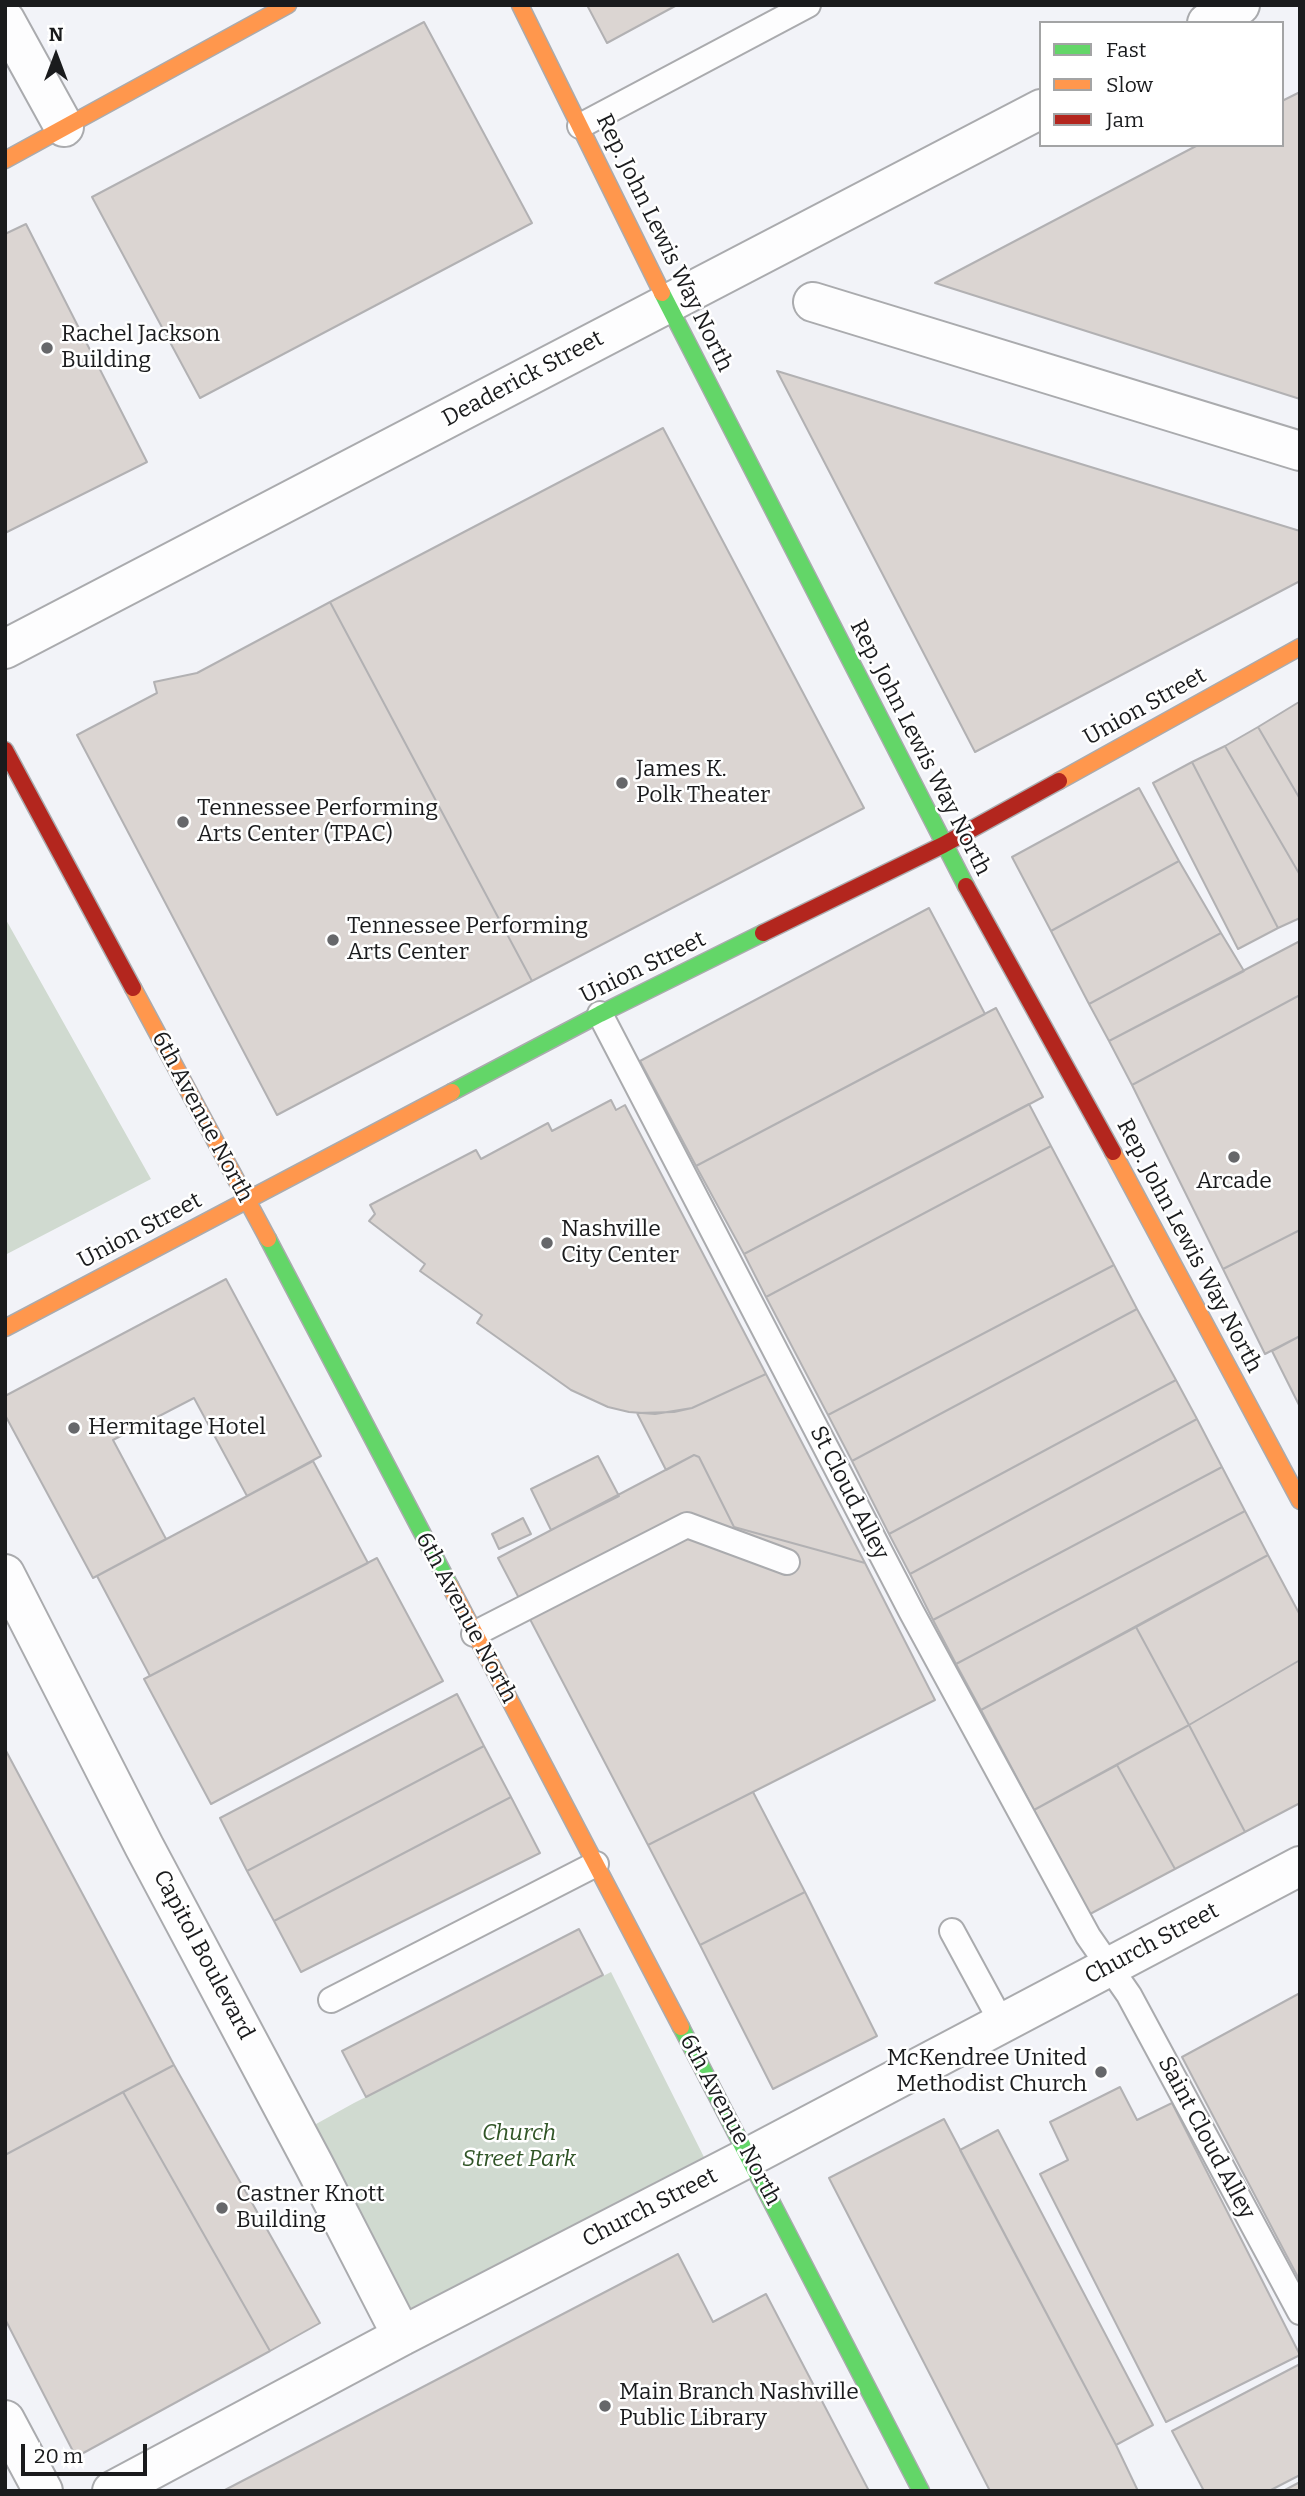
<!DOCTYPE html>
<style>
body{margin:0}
#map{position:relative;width:1305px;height:2496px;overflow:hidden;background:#f2f3f8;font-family:Bitter,serif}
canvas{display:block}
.frame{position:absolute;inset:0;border:7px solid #1a1b1d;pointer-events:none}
.legend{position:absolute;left:1039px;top:21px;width:245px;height:126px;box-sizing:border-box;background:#fff;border:2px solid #a3a4a5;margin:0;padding:9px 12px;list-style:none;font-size:21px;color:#1a1b1d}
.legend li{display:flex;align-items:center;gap:14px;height:35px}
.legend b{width:35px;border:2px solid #a3a4a5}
.north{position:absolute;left:21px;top:21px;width:70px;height:70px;-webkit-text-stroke:5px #fff;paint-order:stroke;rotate:0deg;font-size:19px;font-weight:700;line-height:28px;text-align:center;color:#1a1b1d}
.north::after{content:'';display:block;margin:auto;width:24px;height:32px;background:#1a1b1d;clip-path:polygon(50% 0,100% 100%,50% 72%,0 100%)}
.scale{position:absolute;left:21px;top:2444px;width:126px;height:32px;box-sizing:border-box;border:4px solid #1a1b1d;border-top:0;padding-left:9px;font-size:21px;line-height:24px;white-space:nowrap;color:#1a1b1d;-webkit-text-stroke:5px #fff;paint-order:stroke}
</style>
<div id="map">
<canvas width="1305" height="2496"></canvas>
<div class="frame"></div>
<ul class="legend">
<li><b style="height:9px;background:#63d668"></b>Fast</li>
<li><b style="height:9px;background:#ff974d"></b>Slow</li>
<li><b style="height:9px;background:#b3261e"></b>Jam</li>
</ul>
<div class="north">N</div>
<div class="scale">20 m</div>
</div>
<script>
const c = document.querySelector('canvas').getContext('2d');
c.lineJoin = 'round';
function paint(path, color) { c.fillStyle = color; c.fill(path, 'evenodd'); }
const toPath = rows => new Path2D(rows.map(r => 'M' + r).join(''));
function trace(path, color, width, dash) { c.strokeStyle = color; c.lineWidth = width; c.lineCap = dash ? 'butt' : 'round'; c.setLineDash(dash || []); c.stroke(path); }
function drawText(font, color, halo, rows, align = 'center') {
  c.font = font + ' Bitter,serif'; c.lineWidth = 5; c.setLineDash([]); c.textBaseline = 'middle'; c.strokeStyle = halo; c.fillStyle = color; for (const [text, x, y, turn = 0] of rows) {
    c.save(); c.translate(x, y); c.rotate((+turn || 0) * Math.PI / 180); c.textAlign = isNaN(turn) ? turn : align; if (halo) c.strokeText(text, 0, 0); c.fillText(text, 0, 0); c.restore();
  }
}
const green = toPath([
 [5,918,151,1179,5,1255],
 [611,1972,713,2175,402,2336,298,2134,354,2103]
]);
const building = toPath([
 [587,5,677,5,607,43,587,5],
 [424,22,532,223,200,398,92,197,424,22],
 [1300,92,1300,399,935,283,1198,145,1282,145,1282,101,1300,92],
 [26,224,147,462,5,533,5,234,26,224],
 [777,371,1300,531,1300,581,975,752,777,371],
 [663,428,864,808,532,981,330,602,663,428],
 [330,602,532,981,277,1115,77,735,157,693,154,682,197,673,330,602],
 [1299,702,1300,705,1300,799,1258,727,1299,702],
 [1258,727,1300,799,1300,875,1225,746,1258,727],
 [1225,746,1300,875,1300,918,1278,928,1192,762,1225,746],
 [1192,762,1278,928,1238,949,1153,783,1192,762],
 [1139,788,1179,861,1051,931,1012,857,1139,788],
 [1179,861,1221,933,1089,1004,1051,931,1179,861],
 [929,908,985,1014,696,1166,640,1061,929,908],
 [1221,933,1244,971,1109,1041,1089,1004,1221,933],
 [1300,941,1300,995,1132,1085,1109,1041,1300,941],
 [1300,995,1300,1230,1223,1269,1132,1085,1300,995],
 [996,1008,1043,1097,744,1254,696,1166,996,1008],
 [611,1100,616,1110,625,1105,766,1374,692,1408,655,1414,629,1412,608,1407,571,1390,477,1323,482,1315,420,1271,425,1264,369,1221,375,1214,370,1205,476,1150,481,1159,548,1123,552,1131,611,1100],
 [1029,1104,1051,1146,766,1297,744,1254,1029,1104],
 [1051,1146,1114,1265,828,1415,766,1297,1051,1146],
 [1300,1230,1300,1336,1265,1354,1223,1269,1300,1230],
 [1114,1265,1137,1309,852,1461,828,1415,1114,1265],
 [226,1279,321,1456,247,1496,194,1398,113,1440,166,1539,93,1578,5,1415,5,1396,226,1279],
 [1137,1309,1176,1380,889,1534,852,1461,1137,1309],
 [1300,1336,1300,1407,1272,1351,1300,1336],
 [766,1374,865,1563,734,1527,699,1457,694,1455,666,1470,637,1413,674,1412,692,1408,766,1374],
 [1176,1380,1197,1419,910,1574,889,1534,1176,1380],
 [1197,1419,1222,1467,933,1620,910,1574,1197,1419],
 [694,1455,699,1457,734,1527,865,1563,935,1700,648,1845,498,1558,694,1455],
 [598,1456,619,1496,551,1530,531,1489,598,1456],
 [313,1461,368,1563,150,1676,97,1576,313,1461],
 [1222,1467,1245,1511,956,1664,933,1620,1222,1467],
 [1245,1511,1268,1555,981,1710,956,1664,1245,1511],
 [523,1518,531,1534,499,1549,492,1534,523,1518],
 [1268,1555,1300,1615,1300,1660,1189,1725,1136,1627,1268,1555],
 [377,1558,443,1681,211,1804,144,1679,377,1558],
 [1136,1627,1189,1725,1034,1810,981,1710,1136,1627],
 [1300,1660,1300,1803,1245,1832,1189,1725,1300,1660],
 [457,1694,484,1746,247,1871,220,1818,457,1694],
 [1189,1725,1245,1832,1175,1869,1117,1765,1189,1725],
 [484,1746,511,1797,274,1921,247,1871,484,1746],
 [5,1749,174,2065,5,2155,5,1749],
 [1117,1765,1175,1869,1090,1914,1034,1810,1117,1765],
 [753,1792,805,1892,700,1945,648,1845,753,1792],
 [511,1797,540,1853,301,1972,274,1921,511,1797],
 [805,1892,877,2036,773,2089,700,1945,805,1892],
 [579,1929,603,1975,366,2097,342,2051,579,1929],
 [1300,1993,1300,2281,1182,2057,1300,1993],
 [174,2065,320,2323,270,2351,123,2092,174,2065],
 [1120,2087,1137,2120,1172,2103,1300,2355,1166,2422,1040,2174,1068,2160,1050,2122,1120,2087],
 [123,2092,270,2351,76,2457,5,2319,5,2155,123,2092],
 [944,2119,1116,2445,1138,2491,990,2491,829,2178,944,2119],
 [998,2130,1153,2425,1116,2445,960,2150,998,2130],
 [678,2254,713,2322,766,2294,869,2491,223,2491,678,2254],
 [1300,2364,1300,2475,1269,2491,1204,2491,1172,2431,1300,2364],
 [1300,2482,1300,2491,1283,2491,1300,2482]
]);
const lane = toPath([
 [580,126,808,5],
 [600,1014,911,1611,1088,1936,1129,1995,1300,2312],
 [474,1634,687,1525,787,1562],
 [952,1931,1002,2023],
 [331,2000,596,1864]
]);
const street = toPath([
 [5,20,64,127],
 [1207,23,1240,5],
 [813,302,1300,451],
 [5,649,1041,109],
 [5,1574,144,1846,314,2165,402,2336],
 [5,2420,43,2491],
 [112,2491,402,2336,749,2157,1300,1866]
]);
const fast = toPath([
 [662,293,966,886],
 [452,1092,600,1014,763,933],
 [268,1239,450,1586],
 [681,2027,921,2491]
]);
const slow = toPath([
 [520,5,662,293],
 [5,160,288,5],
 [1059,781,1300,647],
 [133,988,268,1239],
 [1113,1152,1300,1501],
 [5,1328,452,1092],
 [450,1586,681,2027]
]);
const jam = toPath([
 [5,750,133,988],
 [966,886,1113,1152],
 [763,933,943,845,1059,781]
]);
const markers = [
 [47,348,7,"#66676a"],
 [622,783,7,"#66676a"],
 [183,822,7,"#66676a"],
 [333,940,7,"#66676a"],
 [1234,1157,7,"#66676a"],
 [547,1243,7,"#66676a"],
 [74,1428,7,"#66676a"],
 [1101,2072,7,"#66676a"],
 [222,2208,7,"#66676a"],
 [605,2406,7,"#66676a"]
];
const streetNames = [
 ["Rep. John Lewis Way North",664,243,64],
 ["Deaderick Street",523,379,-28],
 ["Union Street",1145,707,-29],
 ["Rep. John Lewis Way North",920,748,63],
 ["Union Street",643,968,-26],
 ["6th Avenue North",202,1117,62],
 ["Union Street",140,1231,-28],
 ["Rep. John Lewis Way North",1189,1246,62],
 ["St Cloud Alley",849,1493,63],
 ["6th Avenue North",466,1618,62],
 ["Church Street",1152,1944,-28],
 ["Capitol Boulevard",203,1955,62],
 ["6th Avenue North",730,2120,62],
 ["Saint Cloud Alley",1206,2138,62],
 ["Church Street",650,2208,-27]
];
const poiNames = [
 ["Rachel Jackson",61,335],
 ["Building",61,361],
 ["James K.",636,770],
 ["Polk Theater",636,796],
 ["Tennessee Performing",197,809],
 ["Arts Center (TPAC)",197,835],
 ["Tennessee Performing",347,927],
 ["Arts Center",347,953],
 ["Arcade",1234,1182,"center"],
 ["Nashville",561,1230],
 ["City Center",561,1256],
 ["Hermitage Hotel",88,1428],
 ["McKendree United",1087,2059,"right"],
 ["Methodist Church",1087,2085,"right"],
 ["Castner Knott",236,2195],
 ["Building",236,2221],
 ["Main Branch Nashville",619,2393],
 ["Public Library",619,2419]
];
const parkNames = [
 ["Church",519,2134],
 ["Street Park",519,2160]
];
paint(green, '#d0dad0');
paint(building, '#dbd5d2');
trace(building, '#b2b1b3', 2);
trace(lane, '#aaabae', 28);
trace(street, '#aaabae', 42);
trace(fast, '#aaabae', 19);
trace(slow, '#aaabae', 19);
trace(jam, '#aaabae', 19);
trace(lane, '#fdfdfe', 24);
trace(street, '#fdfdfe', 38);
trace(fast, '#63d668', 16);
trace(slow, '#ff974d', 16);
trace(jam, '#b3261e', 16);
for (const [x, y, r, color] of markers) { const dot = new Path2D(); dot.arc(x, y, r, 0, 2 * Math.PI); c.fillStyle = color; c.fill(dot); trace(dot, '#fff', 2.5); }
drawText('23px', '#1a1b1d', '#fff', streetNames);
drawText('23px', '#1a1b1d', '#fff', poiNames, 'left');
drawText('italic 23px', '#315527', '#fff', parkNames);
</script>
